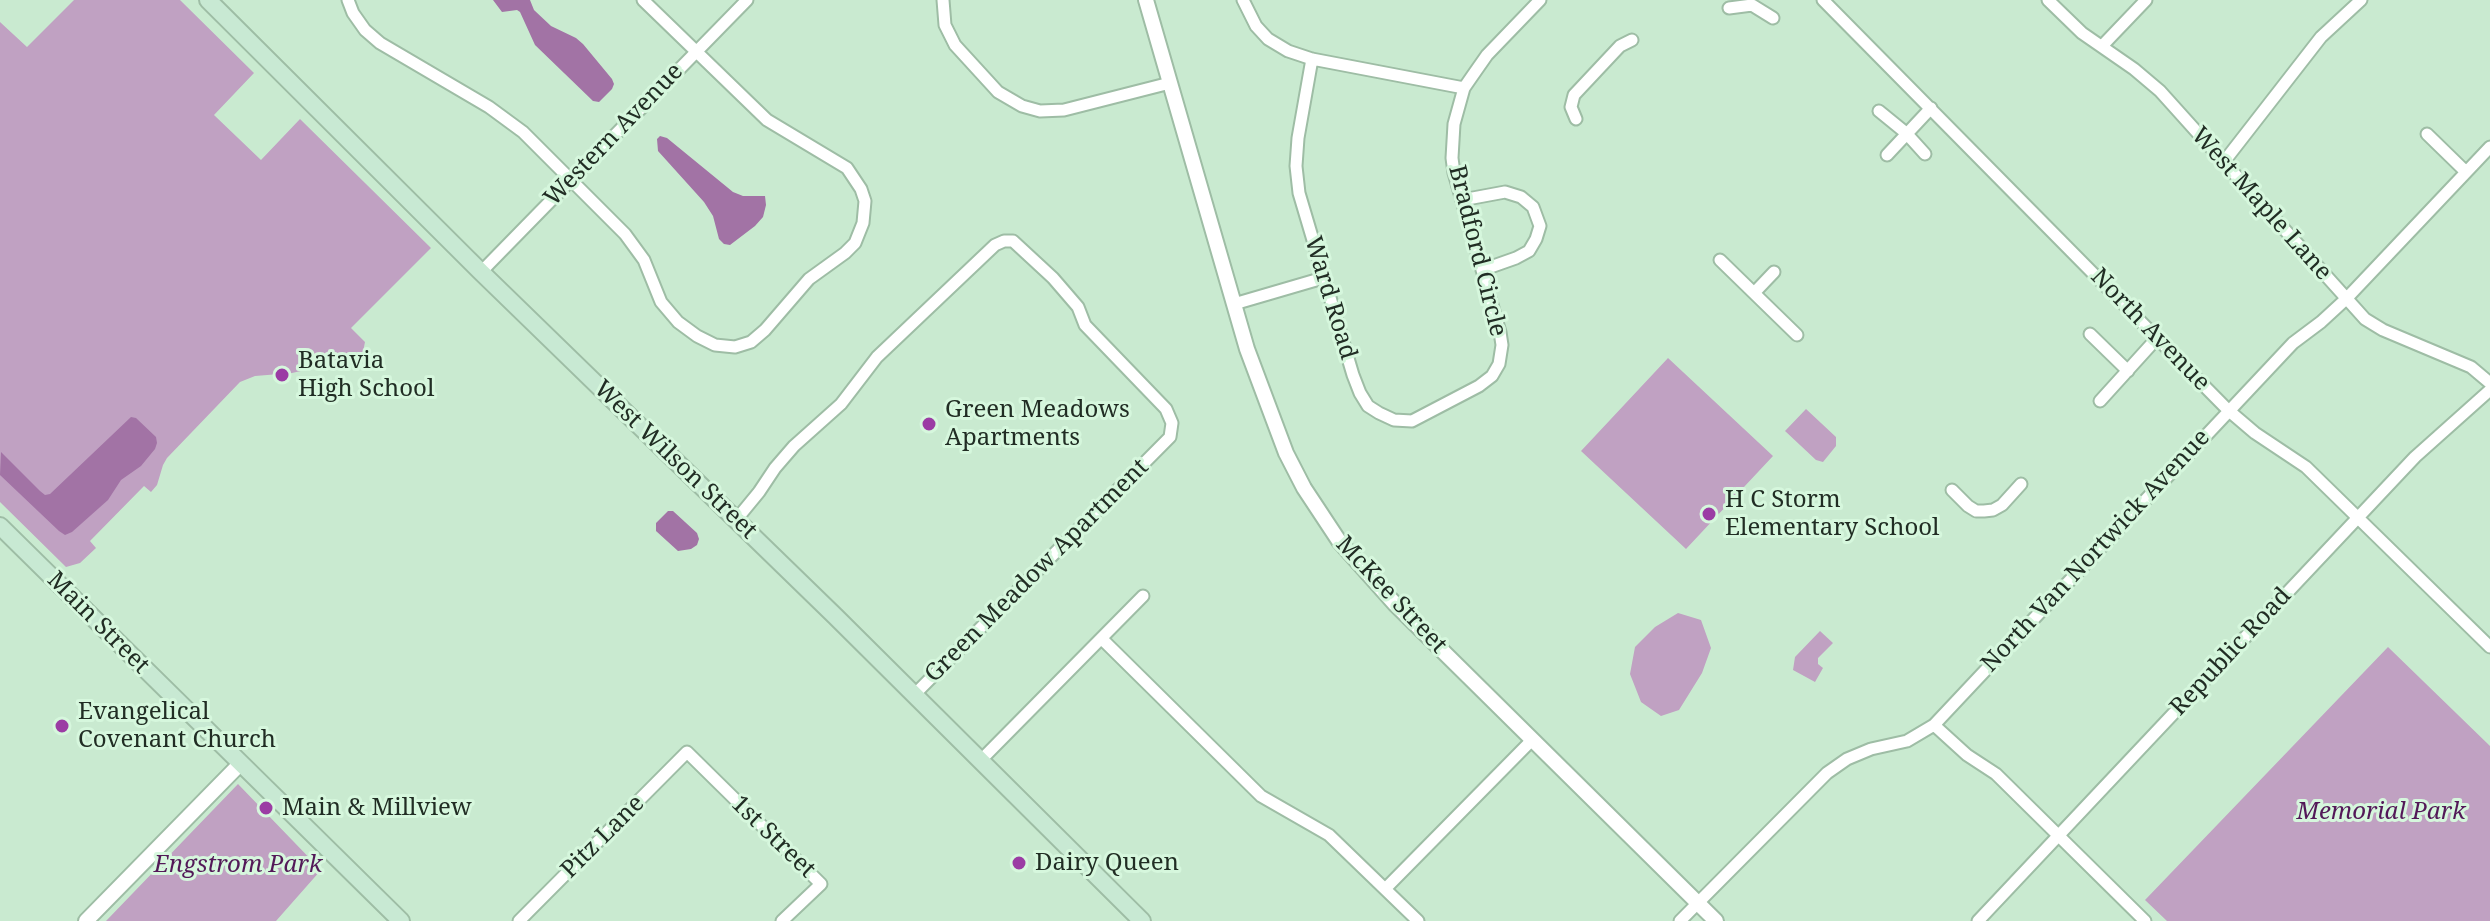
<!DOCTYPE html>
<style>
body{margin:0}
canvas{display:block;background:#c9ead0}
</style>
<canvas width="2490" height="921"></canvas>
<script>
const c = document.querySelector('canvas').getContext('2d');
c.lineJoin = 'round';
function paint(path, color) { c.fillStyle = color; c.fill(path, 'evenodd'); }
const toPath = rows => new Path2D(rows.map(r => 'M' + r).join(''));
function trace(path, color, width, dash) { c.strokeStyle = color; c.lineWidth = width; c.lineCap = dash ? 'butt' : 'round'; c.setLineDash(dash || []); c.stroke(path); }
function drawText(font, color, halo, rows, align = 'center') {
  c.font = font + ' "Noto Serif",serif'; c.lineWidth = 6; c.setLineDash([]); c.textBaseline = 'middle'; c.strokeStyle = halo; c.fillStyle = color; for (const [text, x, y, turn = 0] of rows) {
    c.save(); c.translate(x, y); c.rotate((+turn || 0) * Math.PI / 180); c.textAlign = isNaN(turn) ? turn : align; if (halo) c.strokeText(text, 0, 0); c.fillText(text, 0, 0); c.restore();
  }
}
const green = toPath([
 [74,0,180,0,254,73,214,115,261,160,300,119,431,248,351,328,365,342,362,357,292,373,255,376,240,382,167,458,163,465,157,485,151,492,144,486,90,541,96,548,80,563,66,567,0,502,0,22,27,47],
 [1668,358,1773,456,1686,549,1581,451],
 [1806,409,1836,437,1836,446,1823,462,1816,460,1785,431],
 [1678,613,1701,620,1711,648,1702,673,1679,710,1661,716,1641,702,1630,674,1635,647,1655,627],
 [1820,631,1833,643,1818,658,1818,664,1823,668,1815,682,1793,670,1795,657],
 [2388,647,2490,746,2490,921,2167,921,2145,900],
 [238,784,321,870,276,921,106,921]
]);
const water = toPath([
 [493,0,530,0,534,10,551,26,576,38,583,44,612,79,614,84,612,89,599,102,593,101,535,45,520,12,517,10,502,12],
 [660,136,667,138,733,192,743,196,765,196,766,205,763,217,755,226,730,245,724,244,719,239,713,216,704,202,658,151,657,139],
 [131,417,136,418,156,437,157,443,155,449,141,466,121,480,108,500,72,532,65,535,59,531,0,475,1,452,40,491,45,495,50,494],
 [668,511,673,511,697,533,699,539,697,545,691,549,678,551,656,531,656,523]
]);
const minor = toPath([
 [348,0,353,13,365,30,380,43,489,107,523,132,625,234,644,260,661,302,678,322,697,336,715,345,735,347,751,342,765,330,809,279,845,253,855,243,863,223,865,201,861,189,847,168,767,120,643,0],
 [943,0,945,25,955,45,998,92,1022,106,1040,111,1064,110,1170,83],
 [1243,0,1256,26,1268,39,1288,51,1312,59,1464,88],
 [1823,0,2228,410,2255,433,2306,467,2490,647],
 [2048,0,2082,33,2134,69,2160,91,2365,319,2383,330,2471,367,2490,383],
 [1729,8,1752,5,1773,18],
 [2102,46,2146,0],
 [1312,59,1298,138,1296,166,1299,193,1353,375,1360,393,1368,406,1379,413,1394,420,1412,421,1479,386,1492,376,1499,364,1502,345,1500,332,1454,173,1452,158,1454,124,1464,88,1473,75,1487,55,1540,0],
 [1879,111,1906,133,1925,154],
 [1576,119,1571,107,1574,95,1620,46,1632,40],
 [2427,134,2466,172],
 [1887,155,1931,108],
 [2223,163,2321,37,2361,0],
 [1462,200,1505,192,1521,197,1533,207,1540,226,1536,239,1529,251,1516,258,1482,270],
 [1720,260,1797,335],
 [481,272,747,0],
 [1754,293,1774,272],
 [1234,304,1323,278],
 [2090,334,2128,371],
 [2100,401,2158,337],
 [1952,490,1968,506,1976,511,1984,511,1993,510,2002,505,2021,484],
 [736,520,759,492,775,468,794,446,841,404,877,357,995,245,1004,241,1013,241,1053,278,1078,307,1085,325,1166,409,1172,423,1170,437,914,695],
 [1102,639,1261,796,1329,835,1418,921],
 [1934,725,1967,755,1996,774,2145,921],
 [980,761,1143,596],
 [1386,888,1532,740],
 [519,921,687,752,821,884,782,921],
 [1680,921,1827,773,1847,759,1871,749,1907,741,1934,725,2293,343,2321,322,2346,299,2490,147],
 [1978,921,2415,457,2490,390]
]);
const tertiary = toPath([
 [1146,0,1247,349,1286,453,1304,488,1339,541,1395,604,1716,921],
 [86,921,240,764]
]);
const secondary = toPath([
 [208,0,481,272,835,616,1142,921],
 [0,526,401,921]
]);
const markers = [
 [282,375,8,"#9b3ca4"],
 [929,424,8,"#9b3ca4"],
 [1709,514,8,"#9b3ca4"],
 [62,726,8,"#9b3ca4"],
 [266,808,8,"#9b3ca4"],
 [1019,863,8,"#9b3ca4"]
];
const streetNames = [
 ["Western Avenue",614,135,-46],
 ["West Maple Lane",2261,204,48],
 ["Bradford Circle",1477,251,76],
 ["Ward Road",1330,298,73],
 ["North Avenue",2150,330,46],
 ["West Wilson Street",675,460,44],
 ["North Van Nortwick Avenue",2096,551,-47],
 ["Green Meadow Apartment",1037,571,-45],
 ["McKee Street",1391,595,47],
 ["Main Street",98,623,45],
 ["Republic Road",2231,652,-47],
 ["Pitz Lane",603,837,-45],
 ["1st Street",773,837,44]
];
const poiNames = [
 ["Batavia",298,361],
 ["High School",298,389],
 ["Green Meadows",945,410],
 ["Apartments",945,438],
 ["H C Storm",1725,500],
 ["Elementary School",1725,528],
 ["Evangelical",78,712],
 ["Covenant Church",78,740],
 ["Main & Millview",282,808],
 ["Dairy Queen",1035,863]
];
const parkNames = [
 ["Memorial Park",2381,812],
 ["Engstrom Park",238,865]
];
paint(green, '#c0a1c2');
paint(water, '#a273a5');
trace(minor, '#9ebda5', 15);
trace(tertiary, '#9ebda5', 18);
trace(secondary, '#9ebda5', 20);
trace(minor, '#fff', 11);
trace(tertiary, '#fff', 14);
trace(secondary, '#c8e9d3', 16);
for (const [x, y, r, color] of markers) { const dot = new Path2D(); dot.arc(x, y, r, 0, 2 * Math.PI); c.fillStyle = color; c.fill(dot); trace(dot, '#d6f7dd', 3); }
drawText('24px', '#212d24', '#d6f7dd', streetNames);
drawText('24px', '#212d24', '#d6f7dd', poiNames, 'left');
drawText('italic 24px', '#531958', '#d6f7dd', parkNames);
</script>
